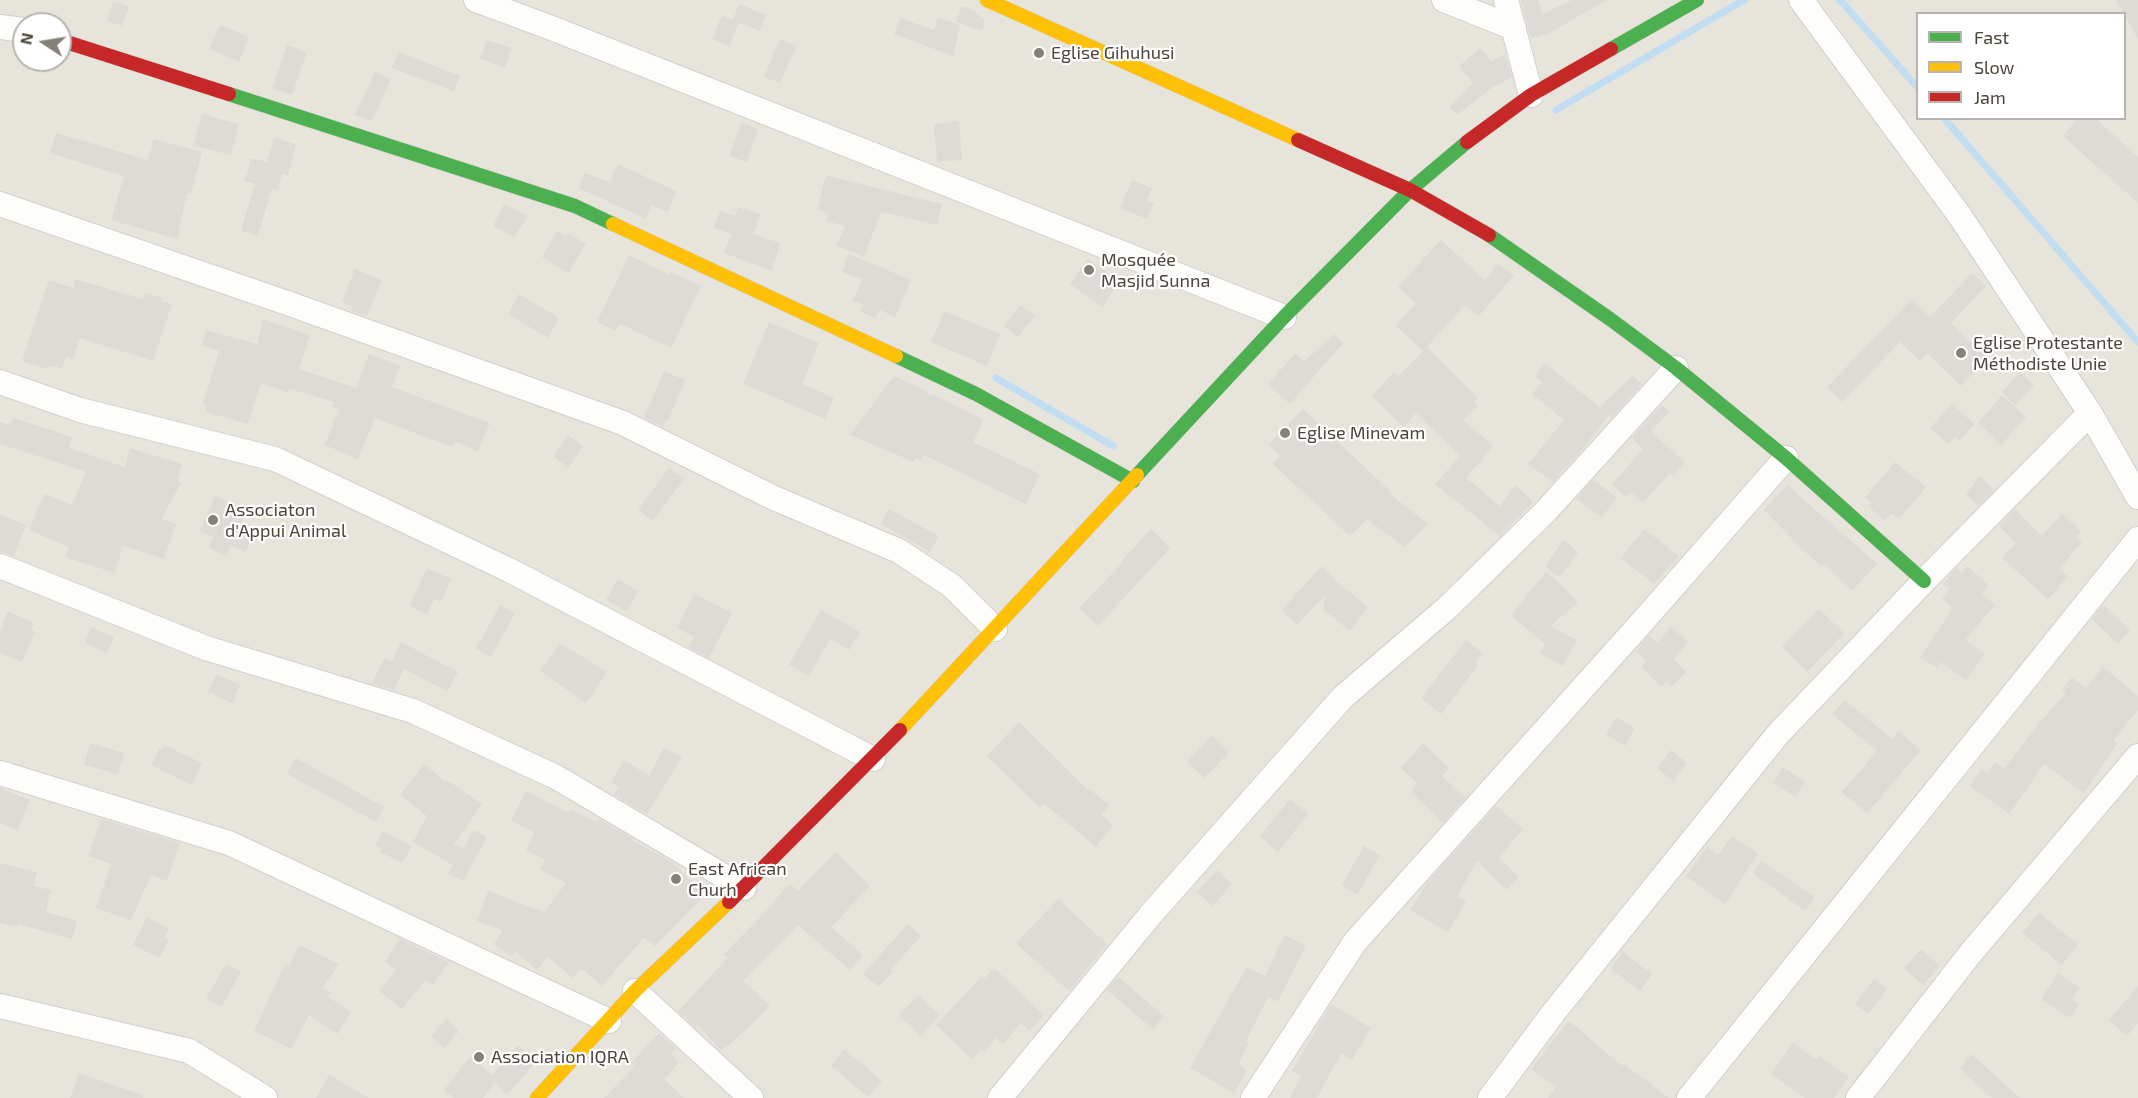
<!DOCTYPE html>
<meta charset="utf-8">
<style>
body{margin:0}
#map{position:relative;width:2138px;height:1098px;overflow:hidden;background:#f4f2ee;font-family:"Exo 2",sans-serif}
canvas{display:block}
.legend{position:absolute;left:1916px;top:12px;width:210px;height:108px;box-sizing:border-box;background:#fff;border:2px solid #b7b4b0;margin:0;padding:8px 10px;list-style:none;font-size:18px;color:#4b4439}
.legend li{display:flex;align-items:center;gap:12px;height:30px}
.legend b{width:30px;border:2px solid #b7b4b0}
.north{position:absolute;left:12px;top:12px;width:60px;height:60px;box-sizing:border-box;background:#fff;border:2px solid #b7b4b0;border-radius:50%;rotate:282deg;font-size:16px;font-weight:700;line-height:24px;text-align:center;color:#4b4439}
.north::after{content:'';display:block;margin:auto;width:21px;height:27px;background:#868178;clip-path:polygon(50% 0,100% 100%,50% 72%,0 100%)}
</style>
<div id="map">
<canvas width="2138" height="1098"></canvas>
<ul class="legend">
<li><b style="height:8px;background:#4caf50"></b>Fast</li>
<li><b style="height:8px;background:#ffc107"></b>Slow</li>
<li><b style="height:8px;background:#c62828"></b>Jam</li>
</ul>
<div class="north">N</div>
</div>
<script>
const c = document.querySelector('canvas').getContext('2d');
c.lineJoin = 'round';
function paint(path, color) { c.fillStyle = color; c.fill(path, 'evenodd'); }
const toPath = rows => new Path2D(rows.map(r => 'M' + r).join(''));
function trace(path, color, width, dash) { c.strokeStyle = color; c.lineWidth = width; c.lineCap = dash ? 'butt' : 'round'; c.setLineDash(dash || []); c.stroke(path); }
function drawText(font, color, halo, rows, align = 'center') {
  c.font = font + ' "Exo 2",sans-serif'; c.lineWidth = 4.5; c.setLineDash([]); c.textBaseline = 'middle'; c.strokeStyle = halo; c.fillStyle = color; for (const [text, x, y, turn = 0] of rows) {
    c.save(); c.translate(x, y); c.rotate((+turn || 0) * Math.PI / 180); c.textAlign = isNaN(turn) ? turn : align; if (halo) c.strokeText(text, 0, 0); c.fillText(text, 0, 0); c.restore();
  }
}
const residential = toPath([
 [0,0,2138,0,2138,1098,0,1098],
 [1918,14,2124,14,2124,118,1918,118],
 [24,24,60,24,60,60,24,60]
]);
const stream = toPath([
 [1840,0,1918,88],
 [1556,110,1744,0],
 [1944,118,2138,342],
 [996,378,1113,446]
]);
const building = toPath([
 [1521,0,1538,0,1543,14,1572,0,1607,0,1544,36,1543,34,1531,39],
 [2115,0,2138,0,2138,39,2124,14],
 [113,1,129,7,122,26,107,21],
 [739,4,766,15,760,31,734,21,739,23,729,46,712,39,722,15,733,20],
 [962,6,971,9,985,20,982,31,956,22],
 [900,18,934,30,938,18,960,25,953,56,894,34],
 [220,25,249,37,239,62,209,49],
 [780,39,796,46,780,83,764,77],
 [487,40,512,48,505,68,480,59],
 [287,45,307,52,292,95,272,89],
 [1480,48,1491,61,1505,54,1512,77,1493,87,1457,115,1449,107,1473,83,1459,66],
 [398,52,460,76,454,91,392,68],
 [375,72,391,79,372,121,355,115],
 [202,114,239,124,231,155,193,146],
 [2078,118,2095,118,2138,157,2138,203,2063,136],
 [959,121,962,160,937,162,934,124],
 [741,123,758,129,747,162,729,156],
 [56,133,148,160,154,139,202,152,191,194,187,193,177,239,111,220,124,176,50,153],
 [274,138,296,144,288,176,282,174,278,190,272,188,258,236,241,231,255,184,245,181,251,158,267,162],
 [618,164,676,191,668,212,651,205,646,219,579,188,584,173,610,182],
 [826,175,942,204,937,225,881,212,864,257,837,246,845,226,826,221,828,213,817,210],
 [1132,180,1152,188,1147,200,1154,203,1147,219,1120,208],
 [504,204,528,216,514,237,493,226],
 [738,207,760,214,754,234,780,243,772,271,724,253,731,234,714,228,720,211,735,216],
 [557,231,566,237,568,233,586,244,568,273,542,257],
 [1441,240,1485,280,1498,264,1514,275,1479,316,1465,305,1423,351,1396,326,1416,303,1398,287],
 [849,254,911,280,895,317,880,310,876,318,861,312,864,305,853,301,862,279,842,272],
 [629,255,670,275,671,272,701,286,671,348,620,324,616,331,597,322],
 [1088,259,1120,281,1102,307,1070,284],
 [355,269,382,280,367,316,351,311,353,307,342,302],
 [1972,273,1986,286,1951,323,1987,358,1961,386,1927,353,1920,361,1900,342,1842,402,1827,387,1912,299,1930,317],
 [75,279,143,299,145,293,162,298,161,301,172,304,153,361,80,338,73,359,66,357,62,369,49,365,47,369,22,361,49,280,73,288],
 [519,294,559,318,548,338,508,314],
 [1020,305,1035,316,1018,337,1004,326],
 [945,311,1000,334,987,366,931,342],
 [263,319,310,335,299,369,356,388,369,354,400,366,392,387,490,423,478,451,455,441,452,447,375,418,358,459,325,445,339,409,332,407,334,402,289,389,288,393,261,383,248,424,205,412,207,405,203,404,219,351,202,346,206,330,257,344],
 [769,322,819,343,802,384,834,398,825,419,743,384],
 [1334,334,1343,343,1290,404,1268,384,1295,354,1304,362],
 [1427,347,1478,398,1474,402,1478,405,1463,420,1493,446,1466,478,1500,506,1515,485,1533,502,1500,536,1435,484,1460,456,1416,413,1403,427,1372,396,1394,372,1398,376],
 [1545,363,1604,411,1600,406,1633,376,1642,384,1611,418,1609,415,1580,452,1553,482,1528,464,1564,420,1532,394,1542,382,1534,376],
 [664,371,685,380,668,421,666,420,663,427,644,418],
 [2020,372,2034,385,2015,405,2002,392],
 [894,376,922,389,931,396,933,394,984,420,973,442,1040,474,1026,504,924,455,921,461,916,458,914,462,850,435],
 [2002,395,2026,417,2001,445,1978,423],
 [1952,404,1974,424,1959,441,1955,437,1948,444,1930,428],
 [1662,405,1669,412,1651,431,1685,463,1673,476,1670,473,1643,503,1631,492,1626,497,1612,484,1643,449,1632,438],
 [1303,409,1391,492,1390,494,1428,524,1404,547,1367,519,1350,536,1273,464,1280,456,1269,445],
 [13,418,72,437,69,448,125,467,130,448,182,464,177,481,181,483,161,519,176,524,164,559,123,546,115,573,65,557,69,547,29,530,44,494,72,505,86,472,0,444,0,422,10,425],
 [568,435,583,446,568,468,554,456],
 [1895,462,1926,487,1899,519,1892,513,1885,521,1869,507,1872,503,1865,498],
 [669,468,684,479,653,521,638,510],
 [1980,476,1994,490,1978,506,1966,494],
 [1593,480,1617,497,1602,517,1576,499],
 [1787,485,1877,564,1852,591,1825,564,1822,567,1802,549,1764,510],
 [215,496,246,509,240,525,255,531,246,552,231,545,226,556,209,548,213,537,200,531],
 [889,509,939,536,930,552,881,524],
 [2015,509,2042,536,2062,514,2081,531,2076,537,2082,542,2059,569,2068,576,2048,599,2002,558,2016,543,1999,526],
 [0,515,26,525,14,556,0,551],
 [1151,529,1170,548,1098,626,1079,608,1122,563,1121,562],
 [1644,529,1679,556,1654,584,1621,558],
 [1564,539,1578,553,1559,577,1545,566],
 [1322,566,1337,582,1368,607,1350,631,1323,609,1325,595,1297,625,1282,610],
 [1967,566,1989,585,1982,594,1995,605,1965,640,1985,654,1966,680,1941,662,1937,668,1920,657,1953,608,1942,599,1950,589,1943,584,1957,568,1962,573],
 [427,568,451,579,441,602,434,599,427,614,409,606],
 [1546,572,1565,588,1578,603,1550,626,1577,640,1563,666,1540,654,1545,644,1511,615],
 [618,579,638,591,627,611,606,600],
 [694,594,732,613,709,658,688,647,694,637,677,628],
 [500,605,515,613,491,657,476,649],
 [2103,605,2130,630,2118,644,2092,619],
 [1819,609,1844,633,1807,672,1782,647],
 [821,610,860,632,849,650,830,639,809,676,789,665],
 [7,611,34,623,31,630,35,632,22,662,0,653,0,633],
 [91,627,114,637,107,653,85,643],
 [1671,627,1688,642,1674,659,1686,672,1672,686,1667,681,1661,687,1641,667,1647,661,1636,651,1649,635,1657,643],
 [1466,640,1483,653,1475,662,1478,665,1441,714,1421,698],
 [401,642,458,672,447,691,404,669,394,690,372,684,384,658,392,661],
 [560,643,607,672,586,703,540,671],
 [2103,667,2138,696,2138,710,2113,741,2117,744,2084,793,2044,764,2009,814,1970,786,1981,769,1987,774,1995,762,2004,769,2035,728,2066,693,2062,690,2072,677,2086,688],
 [216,674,240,685,232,703,208,692],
 [1845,700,1892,739,1898,731,1921,750,1867,813,1842,792,1877,751,1832,714],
 [1616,717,1635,728,1625,746,1606,735],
 [1019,722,1087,789,1088,788,1109,805,1101,815,1113,825,1096,847,1044,803,1040,808,987,756],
 [1212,735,1229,752,1204,778,1187,761],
 [90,743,124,753,118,774,84,765],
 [1423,743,1449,768,1442,776,1465,798,1443,823,1411,792,1418,784,1401,768],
 [165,745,202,763,192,785,151,765,159,749,162,750],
 [663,748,682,757,647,814,614,795,619,787,611,782,624,760,649,776],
 [1671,750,1687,763,1673,781,1657,768],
 [296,758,384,807,376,822,287,774],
 [424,764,446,782,447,780,482,804,454,844,463,848,474,830,487,837,463,881,448,873,453,865,413,842,427,816,400,795],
 [1783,767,1805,782,1795,797,1773,782],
 [0,788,30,800,18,830,0,823],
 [526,791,569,813,571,809,596,822,598,819,632,838,631,840,672,862,705,895,655,946,644,937,602,986,581,968,573,978,548,957,537,970,515,951,511,956,494,944,503,930,477,921,488,891,544,912,566,883,540,870,545,860,526,850,535,833,511,820],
 [1290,799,1308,814,1278,852,1260,836],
 [1496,806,1523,829,1499,858,1519,877,1507,890,1477,861,1457,896,1466,902,1448,932,1410,910,1427,883],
 [101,819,180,843,167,881,151,875,131,920,96,908,111,864,88,856],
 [383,831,412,846,402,863,380,852,382,849,375,846],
 [1732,836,1758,854,1725,904,1686,876,1707,847,1718,855],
 [1364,846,1380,855,1357,895,1342,885],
 [836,852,870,886,831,927,863,955,850,970,798,925,743,981,770,1005,749,1027,721,1051,698,1025,695,1027,678,1012,728,957,724,954,776,901,775,900,790,884,798,891],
 [1762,861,1815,897,1805,911,1753,873],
 [0,863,37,872,33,886,51,890,46,912,77,921,72,939,18,924,17,927,0,923],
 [1217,870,1232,884,1213,906,1197,892],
 [1058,899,1107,944,1069,991,1016,943],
 [2039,913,2078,944,2062,965,2022,933],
 [147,917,169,929,164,938,169,940,160,958,133,945],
 [908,924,921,936,891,969,893,971,879,987,863,974],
 [1285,935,1306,946,1278,1002,1268,997,1246,1041,1249,1043,1238,1065,1247,1070,1234,1093,1190,1068,1247,967,1265,976],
 [400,939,449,962,433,985,425,980,402,1009,379,991,396,970,385,962],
 [299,945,339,964,322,988,330,992,328,997,351,1012,337,1034,309,1015,292,1049,254,1031,285,964,289,966],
 [1921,949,1940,966,1923,985,1904,968],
 [1623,952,1652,974,1640,991,1611,969],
 [226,964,241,972,221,1007,206,998],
 [994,968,1044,1015,1029,1031,1021,1023,1003,1044,996,1038,984,1052,981,1049,972,1059,936,1025,982,976,984,979],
 [2058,973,2080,988,2072,999,2079,1004,2070,1018,2041,999],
 [1118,977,1164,1016,1153,1029,1107,990],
 [1874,979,1887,989,1868,1014,1855,1004],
 [2138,986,2138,1023,2127,1036,2109,1020],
 [918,995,940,1015,921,1036,899,1016],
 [1331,1004,1371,1028,1352,1060,1341,1053,1317,1098,1290,1098,1301,1076,1292,1071],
 [447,1019,459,1031,444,1048,431,1036],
 [1569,1021,1622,1066,1624,1064,1669,1098,1548,1098,1556,1087,1531,1069],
 [659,1033,676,1049,671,1054,679,1062,664,1079,684,1098,604,1098,635,1066,630,1064],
 [1793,1043,1817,1060,1819,1056,1849,1077,1834,1098,1805,1098,1771,1074],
 [518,1045,536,1062,507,1095,495,1083,483,1098,454,1098,444,1090,470,1057,492,1075],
 [844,1049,882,1081,868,1097,831,1066],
 [1971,1054,2020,1098,1992,1098,1960,1069],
 [79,1073,143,1095,143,1098,70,1098],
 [329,1075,369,1098,316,1098]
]);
const street = toPath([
 [476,0,549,27,1284,317],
 [1444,0,1514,28],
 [1506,0,1531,95],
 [1801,0,1960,216,2090,413,2138,497],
 [0,27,24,30],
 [0,204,290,304,623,423,774,498,899,551,952,586,995,629],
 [0,382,80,410,275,459,507,569,873,759],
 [0,566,206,648,413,711,556,777,744,888],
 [0,773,229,843,609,1021],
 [635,991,751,1098],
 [0,1006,189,1051,265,1098],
 [1000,1098,1152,913,1343,697,1447,608,1545,512,1676,368],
 [1253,1098,1355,942,1643,621,1786,458],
 [1490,1098,1554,1012,1778,734,1924,581,2090,413],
 [1689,1098,2138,539],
 [1858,1098,1970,954,2138,756]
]);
const fast = toPath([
 [1611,49,1697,0],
 [229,94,575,206,613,224],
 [1489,235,1610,319,1676,368,1786,458,1924,581],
 [896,356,976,394,1133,481],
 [1137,475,1284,317,1410,190,1467,142]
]);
const slow = toPath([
 [987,0,1298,140],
 [613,224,896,356],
 [900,730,1137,475],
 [537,1098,635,991,729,902]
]);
const jam = toPath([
 [60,40,229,94],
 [1298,140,1410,190,1489,235],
 [1467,142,1531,95,1611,49],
 [729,902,900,730]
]);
const markers = [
 [1039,53,6,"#868178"],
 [1089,270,6,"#868178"],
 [1961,353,6,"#868178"],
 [1285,433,6,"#868178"],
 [213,520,6,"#868178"],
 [676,879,6,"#868178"],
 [479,1057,6,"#868178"]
];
const poiNames = [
 ["Eglise Gihuhusi",1051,53],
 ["Mosquée",1101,260],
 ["Masjid Sunna",1101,281],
 ["Eglise Protestante",1973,343],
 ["Méthodiste Unie",1973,364],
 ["Eglise Minevam",1297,433],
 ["Associaton",225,510],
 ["d'Appui Animal",225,531],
 ["East African",688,869],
 ["Churh",688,890],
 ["Association IQRA",491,1057]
];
paint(residential, '#e7e4dc');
trace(stream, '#c0ddf1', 7);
paint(building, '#dedbd6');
trace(street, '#d2d0cb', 26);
trace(fast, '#d3cfc5', 15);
trace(slow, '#d3cfc5', 15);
trace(jam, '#d3cfc5', 15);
trace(street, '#fdfdfc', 24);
trace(fast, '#4caf50', 14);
trace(slow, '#ffc107', 14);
trace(jam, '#c62828', 14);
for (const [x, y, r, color] of markers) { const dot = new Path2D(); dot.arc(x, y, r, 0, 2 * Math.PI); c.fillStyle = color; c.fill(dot); trace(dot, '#fff', 2); }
drawText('18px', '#4b4439', '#fff', poiNames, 'left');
</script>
